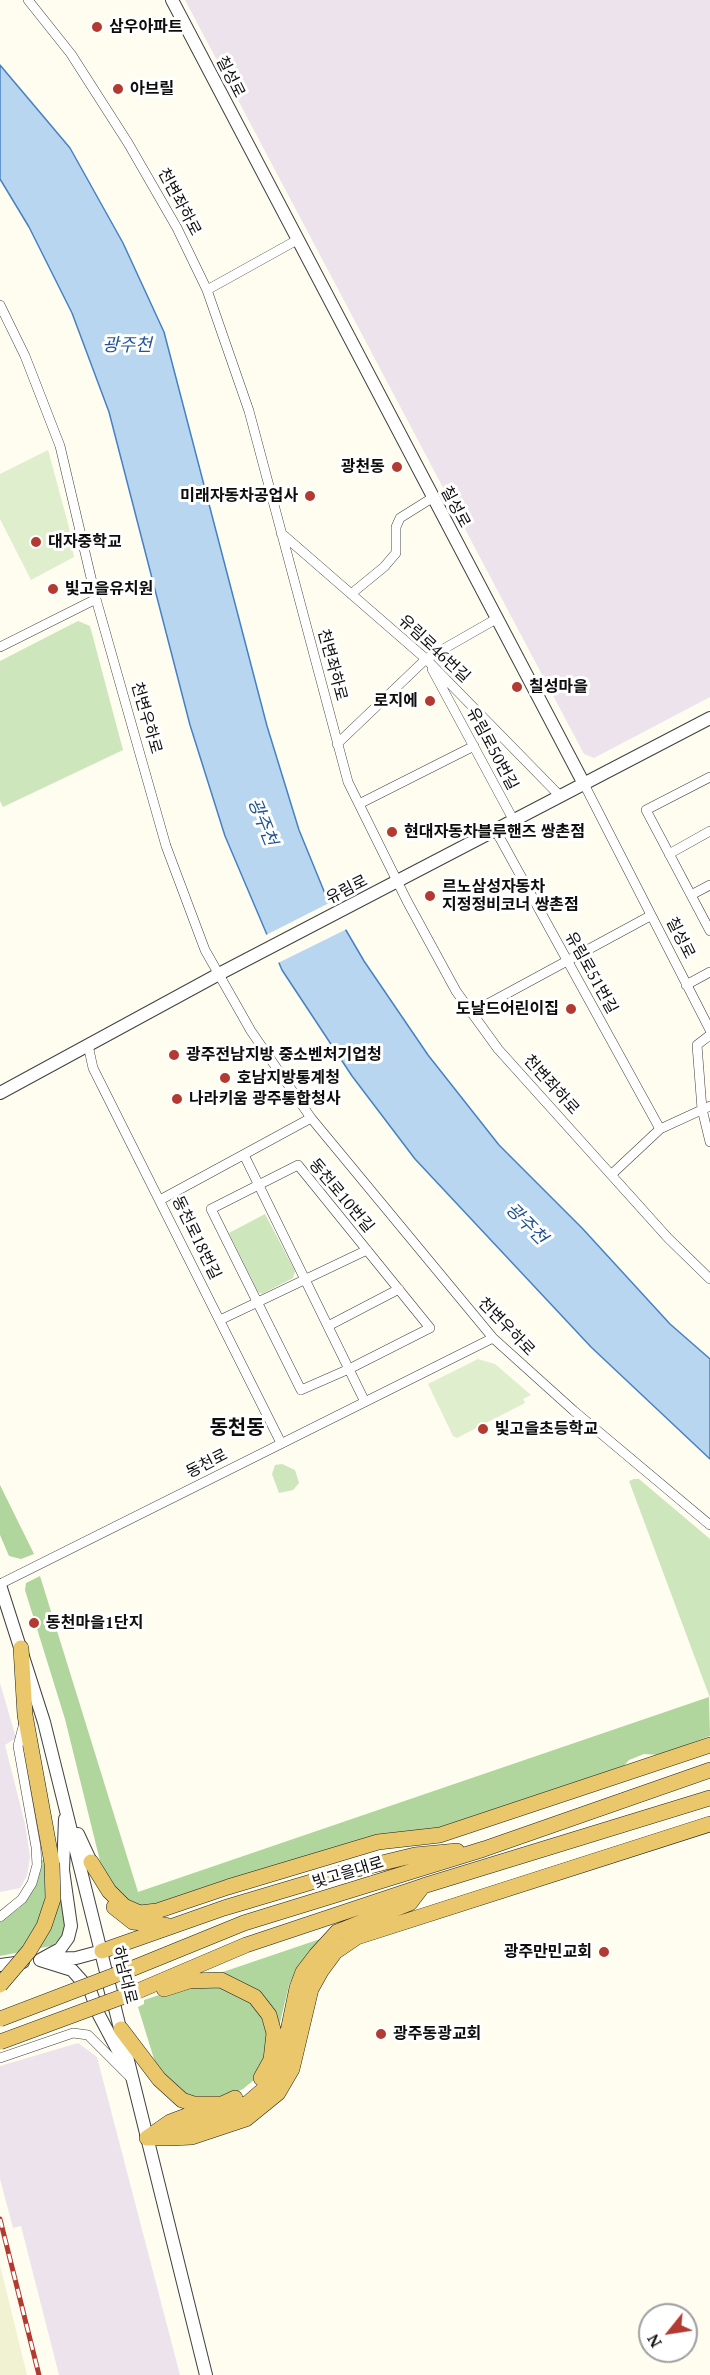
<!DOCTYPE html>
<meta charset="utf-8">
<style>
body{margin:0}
#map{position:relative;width:710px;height:2375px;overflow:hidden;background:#fefdf0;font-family:"PT Serif",serif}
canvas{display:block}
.north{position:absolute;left:638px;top:2303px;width:60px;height:60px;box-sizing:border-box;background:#fff;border:2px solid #9f9f9f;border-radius:50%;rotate:240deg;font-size:16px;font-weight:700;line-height:24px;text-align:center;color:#0e0e0e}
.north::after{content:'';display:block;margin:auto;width:21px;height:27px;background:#b33a31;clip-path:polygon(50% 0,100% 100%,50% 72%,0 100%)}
</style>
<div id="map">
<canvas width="710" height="2375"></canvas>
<div class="north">N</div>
</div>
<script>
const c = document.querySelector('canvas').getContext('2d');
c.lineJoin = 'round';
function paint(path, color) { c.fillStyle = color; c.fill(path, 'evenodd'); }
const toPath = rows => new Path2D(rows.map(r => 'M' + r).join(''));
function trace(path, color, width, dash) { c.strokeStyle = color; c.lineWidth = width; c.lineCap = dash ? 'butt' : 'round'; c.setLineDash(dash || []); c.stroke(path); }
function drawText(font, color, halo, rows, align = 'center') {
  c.font = font + ' "PT Serif","Noto Sans KR",serif'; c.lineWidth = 6; c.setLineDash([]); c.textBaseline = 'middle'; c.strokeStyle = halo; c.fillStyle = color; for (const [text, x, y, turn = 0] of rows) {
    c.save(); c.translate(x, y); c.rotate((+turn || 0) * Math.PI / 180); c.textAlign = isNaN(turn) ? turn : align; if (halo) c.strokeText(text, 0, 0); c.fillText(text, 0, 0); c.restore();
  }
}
const industrial = toPath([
 [185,0,710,0,710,697,594,758,584,754],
 [0,1683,16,1738,5,1745,25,1824,30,1857,27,1876,20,1888,0,1892],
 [78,2043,97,2057,180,2375,59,2375,21,2226,13,2228,0,2179,0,2066]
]);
const farmland = toPath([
 [0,2265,27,2375,0,2375]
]);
const green = toPath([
 [78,621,90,626,123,750,3,807,0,801,0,661],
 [265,1214,295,1271,293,1278,262,1294,258,1292,229,1233],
 [282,1464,295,1470,299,1483,293,1490,279,1493,272,1474,275,1465],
 [634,1479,639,1479,710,1539,710,1698,629,1481]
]);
const forest = toPath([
 [0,1485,34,1554,21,1559,9,1556,0,1535],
 [40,1576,138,1892,709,1697,710,1736,659,1755,644,1754,629,1760,622,1768,438,1832,155,1908,140,1907,129,1903,115,1889,100,1861,65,1719,25,1590,26,1583],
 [39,1860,46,1860,58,1886,66,1925,64,1937,51,1946,0,1956,0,1922,19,1908,30,1891],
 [326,1937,299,1966,289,1985,279,2027,271,2014,214,1975],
 [220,1984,252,2000,265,2017,270,2046,255,2079,243,2089,221,2099,184,2096,164,2077,154,2059,138,2007,144,2004,144,2000,189,1985]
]);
const pitch = toPath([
 [48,450,69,527,74,557,31,580,0,519,0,474],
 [478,1359,495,1364,531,1395,523,1399,525,1403,457,1438,453,1436,428,1384]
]);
const water = toPath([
 [0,65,70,148,123,243,164,332,267,726,299,830,326,896,364,961,428,1055,499,1145,582,1228,670,1324,710,1359,710,1459,591,1347,415,1159,352,1076,282,970,225,836,190,725,109,412,72,313,29,227,0,179,0,65]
]);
const pier = toPath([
 [333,901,349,928,276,964,264,936]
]);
const minor = toPath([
 [28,0,71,54,128,143,177,228,207,290,249,411,348,782,407,901,456,991,498,1049,668,1238,710,1279],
 [207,290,297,240],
 [0,305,25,356,60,446,96,599,166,846,205,950,251,1031,311,1118,493,1338,574,1411,710,1525],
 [281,533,426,659,560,796],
 [351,594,384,567,396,553,396,527,400,518,432,498],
 [0,647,96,599],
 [432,669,514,821],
 [337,744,426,659,496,619],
 [710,777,646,810,710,931],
 [584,784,710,1030],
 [359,804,474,746],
 [496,831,660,1129],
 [669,854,710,831],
 [691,895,710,885],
 [686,985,710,972],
 [471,1013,650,916],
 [710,1035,697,1045,702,1109,710,1142],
 [88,1045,93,1068,281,1443],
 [244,1155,365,1402],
 [298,1165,430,1328,349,1369,301,1390,211,1209,298,1165],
 [612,1174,660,1129,710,1106],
 [160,1200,311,1118],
 [220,1320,367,1250],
 [328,1326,399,1289],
 [0,1584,493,1338],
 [0,1917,22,1899,32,1883,37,1865,36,1847,18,1746,24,1723],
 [0,2058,73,2033,88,2035,131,2078]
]);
const tertiary = toPath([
 [172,0,584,784],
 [0,1093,219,974,710,718],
 [0,1585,44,1722,206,2375],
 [78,1834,91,1862],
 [49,1959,76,1958,102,1951],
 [40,1960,60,1949,68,1938,71,1926,63,1870,65,1819],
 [40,1960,72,1970,90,1990,99,2015,124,2062],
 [0,1965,23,1962]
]);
const trunk = toPath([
 [21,1648,25,1715,52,1863],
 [91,1862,109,1891,124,1906,140,1913,157,1911,228,1887,378,1842,440,1835,710,1745],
 [114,1907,133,1922,165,1925],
 [102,1951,224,1908,345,1872,415,1855,457,1851],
 [131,1969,244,1923,484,1849,710,1770],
 [164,1989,189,1981,221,1980,255,1997,269,2015,274,2033,271,2060,261,2078],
 [138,1991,246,1945,423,1886,710,1798],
 [121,2029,159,2079,182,2100,194,2104,222,2104,235,2098],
 [147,2138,171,2138,187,2124,248,2103,263,2090,281,2065,297,1988,303,1972,316,1955,337,1932,410,1903,423,1886],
 [147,2138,170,2122,194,2113],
 [171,2138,192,2137,246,2119,278,2093,292,2069,311,1989,321,1971,335,1952,357,1937,710,1824]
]);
const rail = toPath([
 [0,2219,39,2375]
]);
const trunkBridge = toPath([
 [0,1985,29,1951,44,1926,53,1899,52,1863],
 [0,2019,131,1969],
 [0,2042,138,1991]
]);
const markers = [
 [97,27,6,"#b33a31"],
 [118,89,6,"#b33a31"],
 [397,467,6,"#b33a31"],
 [310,496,6,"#b33a31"],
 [36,542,6,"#b33a31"],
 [53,589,6,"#b33a31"],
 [517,687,6,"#b33a31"],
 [430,701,6,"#b33a31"],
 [392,832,6,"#b33a31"],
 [430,896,6,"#b33a31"],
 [571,1009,6,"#b33a31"],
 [174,1055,6,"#b33a31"],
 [225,1078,6,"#b33a31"],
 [177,1099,6,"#b33a31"],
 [483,1429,6,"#b33a31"],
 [34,1623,6,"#b33a31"],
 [604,1952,6,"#b33a31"],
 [381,2034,6,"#b33a31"]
];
const poiNames = [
 ["삼우아파트",109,27],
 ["아브릴",130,89],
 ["광천동",385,467,"right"],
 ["미래자동차공업사",298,496,"right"],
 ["대자중학교",48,542],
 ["빛고을유치원",65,589],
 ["칠성마을",529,687],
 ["로지에",418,701,"right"],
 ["현대자동차블루핸즈 쌍촌점",404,832],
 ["르노삼성자동차",442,887],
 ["지정정비코너 쌍촌점",442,905],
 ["도날드어린이집",559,1009,"right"],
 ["광주전남지방 중소벤처기업청",186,1055],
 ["호남지방통계청",237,1078],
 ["나라키움 광주통합청사",189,1099],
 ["빛고을초등학교",495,1429],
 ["동천마을1단지",46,1623],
 ["광주만민교회",592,1952,"right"],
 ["광주동광교회",393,2034]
];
const streetNames = [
 ["칠성로",230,77,63],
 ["천변좌하로",179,202,62],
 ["칠성로",455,507,62],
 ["유림로46번길",434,649,43],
 ["천변좌하로",332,665,75],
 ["천변우하로",146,718,74],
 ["유림로50번길",492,749,62],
 ["유림로",347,890,-27],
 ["칠성로",680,938,63],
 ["유림로51번길",591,973,61],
 ["천변좌하로",551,1085,48],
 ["동천로10번길",341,1196,50],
 ["동천로18번길",196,1238,64],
 ["천변우하로",506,1327,46],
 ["동천로",207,1464,-27],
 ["빛고을대로",348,1873,-17],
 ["하남대로",124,1975,76]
];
const waterNames = [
 ["광주천",127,346],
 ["광주천",262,822,68],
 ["광주천",526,1224,45]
];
const quarterNames = [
 ["동천동",237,1428]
];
paint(industrial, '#ece3ec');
paint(farmland, '#f1f2d2');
paint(green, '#cde6bc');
paint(forest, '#b0d59d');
paint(pitch, '#dfeecd');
paint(water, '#b9d6f1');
trace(water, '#4682c2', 1.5);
paint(pier, '#fefdf0');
trace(minor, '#414141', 10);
trace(tertiary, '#414141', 14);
trace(trunk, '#1f1f1f', 16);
trace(minor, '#fff', 9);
trace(tertiary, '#fff', 12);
trace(trunk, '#eac76a', 15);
trace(rail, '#b33a31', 5);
trace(rail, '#fff', 3, [9]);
trace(trunkBridge, '#1f1f1f', 16, []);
trace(trunkBridge, '#eac76a', 15);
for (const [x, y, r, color] of markers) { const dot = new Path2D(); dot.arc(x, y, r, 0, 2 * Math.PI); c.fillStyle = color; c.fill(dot); trace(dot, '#fff', 2); }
drawText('bold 16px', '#0e0e0e', '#fff', poiNames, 'left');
drawText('16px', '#0e0e0e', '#fff', streetNames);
drawText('italic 18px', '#215596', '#fff', waterNames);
drawText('bold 20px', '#0e0e0e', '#fff', quarterNames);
</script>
